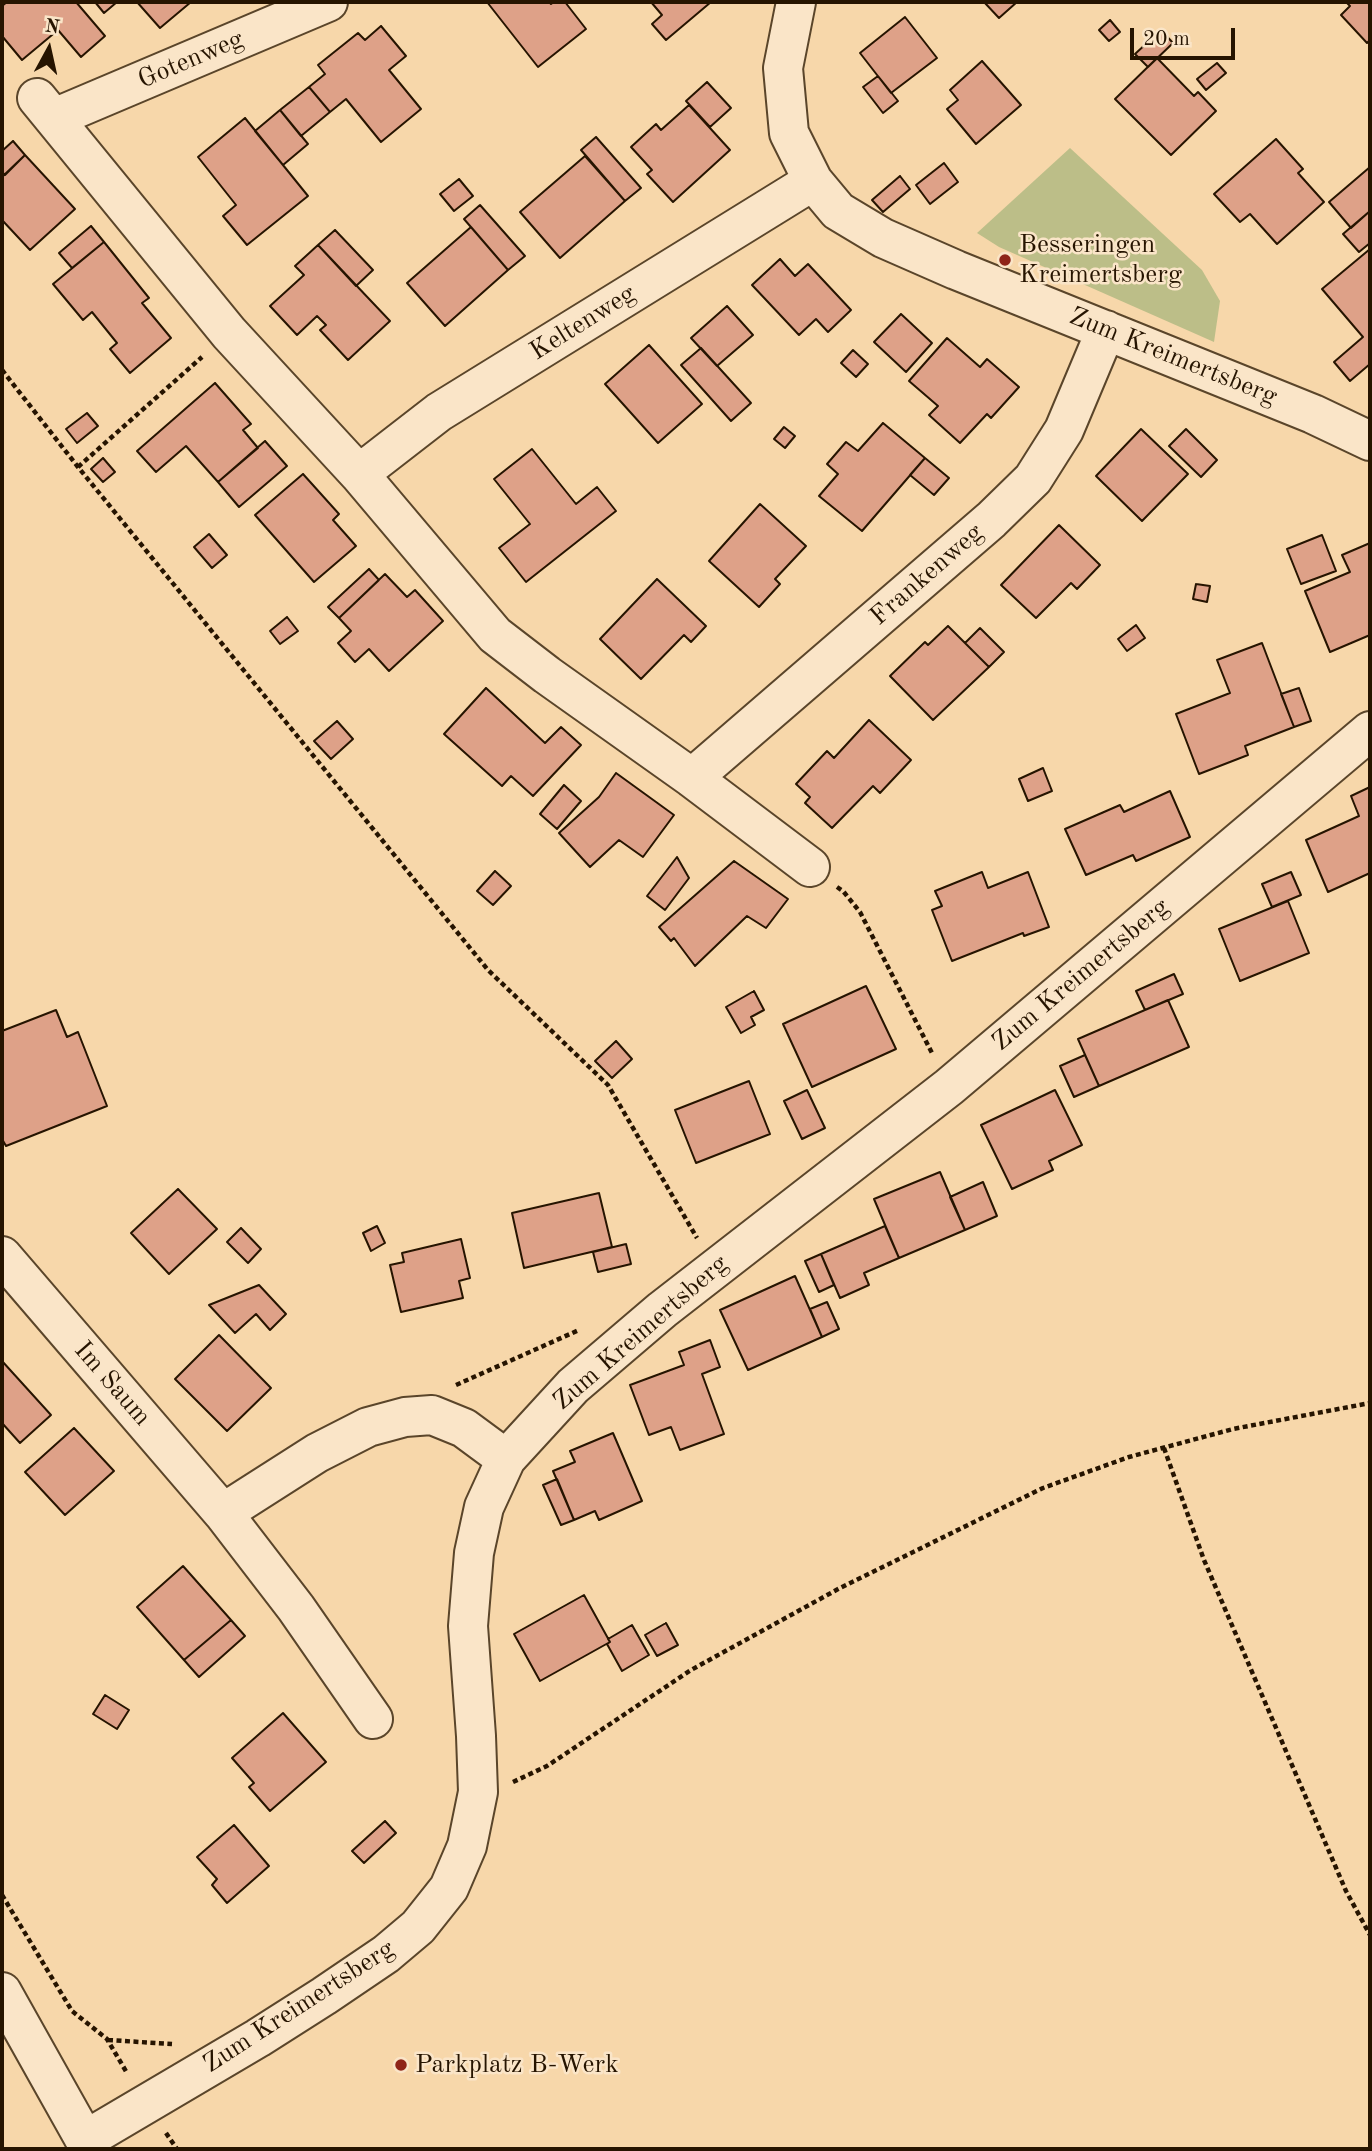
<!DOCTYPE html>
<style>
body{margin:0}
#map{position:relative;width:1372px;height:2151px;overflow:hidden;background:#f7d7aa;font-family:"Old Standard TT",serif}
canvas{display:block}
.frame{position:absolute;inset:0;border:4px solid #261400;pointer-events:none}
.north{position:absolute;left:14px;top:14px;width:70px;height:70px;-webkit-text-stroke:5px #fae5c8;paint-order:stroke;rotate:8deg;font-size:19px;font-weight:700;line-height:28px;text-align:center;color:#261400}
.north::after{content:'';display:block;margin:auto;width:24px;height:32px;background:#261400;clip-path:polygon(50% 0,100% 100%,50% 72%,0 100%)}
.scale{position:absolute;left:1130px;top:28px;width:105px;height:32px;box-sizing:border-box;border:4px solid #261400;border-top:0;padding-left:9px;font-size:21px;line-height:24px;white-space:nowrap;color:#261400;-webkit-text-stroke:5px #fae5c8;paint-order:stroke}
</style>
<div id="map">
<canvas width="1372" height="2151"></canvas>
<div class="frame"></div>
<div class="north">N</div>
<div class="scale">20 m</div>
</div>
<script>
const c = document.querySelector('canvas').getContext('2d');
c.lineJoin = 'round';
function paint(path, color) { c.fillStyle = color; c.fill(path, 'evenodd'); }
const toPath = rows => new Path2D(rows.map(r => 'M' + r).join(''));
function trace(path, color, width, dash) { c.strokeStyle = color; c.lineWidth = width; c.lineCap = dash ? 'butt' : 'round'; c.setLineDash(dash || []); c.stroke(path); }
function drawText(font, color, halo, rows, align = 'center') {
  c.font = font + ' "Old Standard TT",serif'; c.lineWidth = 5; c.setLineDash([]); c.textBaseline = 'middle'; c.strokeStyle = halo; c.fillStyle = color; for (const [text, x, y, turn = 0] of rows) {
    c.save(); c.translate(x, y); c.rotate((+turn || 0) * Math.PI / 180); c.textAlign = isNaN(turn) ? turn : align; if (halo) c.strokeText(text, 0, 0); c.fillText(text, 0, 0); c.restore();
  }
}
const green = toPath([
 [1070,148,1202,270,1220,301,1214,342,999,247,977,233]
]);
const building = toPath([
 [7,2,76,2,105,36,81,57,58,30,22,60,2,36,2,6,7,2],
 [95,2,117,2,104,13,95,2],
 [137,2,191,2,160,28,137,2],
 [487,2,549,2,551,4,554,2,565,2,586,29,538,67,487,2],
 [651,2,711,2,666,40,652,24,662,15,651,2],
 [984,2,1017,2,999,18,984,2],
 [1346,2,1370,2,1370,40,1367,43,1341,15,1350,6,1346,2],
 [905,17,937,58,891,93,860,53,905,17],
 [1110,20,1120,32,1109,41,1099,30,1110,20],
 [381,26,406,56,389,70,421,109,381,142,346,99,330,112,309,87,325,74,318,65,358,33,365,40,381,26],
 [1161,30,1173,43,1148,67,1135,54,1161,30],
 [1157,58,1194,96,1198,92,1216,111,1171,155,1115,99,1157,58],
 [982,61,1021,105,976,144,947,109,958,100,950,90,982,61],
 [1217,63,1226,73,1206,90,1197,79,1217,63],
 [878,76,898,101,883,113,863,87,878,76],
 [707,82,731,108,710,127,686,101,707,82],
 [309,87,330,112,301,136,280,110,309,87],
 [689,105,730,150,673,202,647,174,652,170,631,147,656,124,661,130,689,105],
 [280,110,308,144,283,165,255,131,280,110],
 [245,118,308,196,247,245,223,216,236,205,198,157,245,118],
 [596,137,641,188,625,201,581,150,596,137],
 [1276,139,1303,169,1298,173,1324,202,1277,244,1250,214,1240,222,1214,194,1276,139],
 [13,141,25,155,5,175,2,172,2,151,13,141],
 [25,155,75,209,30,250,2,220,2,177,25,155],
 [585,156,625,201,560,258,520,212,585,156],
 [944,163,958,182,930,204,916,185,944,163],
 [1370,167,1370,211,1351,228,1329,202,1370,167],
 [900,176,910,189,883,212,872,200,900,176],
 [459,179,473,196,454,211,440,194,459,179],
 [480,205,525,256,508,270,464,219,480,205],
 [1370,211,1370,243,1359,252,1343,234,1370,211],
 [91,226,104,242,72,268,59,253,91,226],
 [471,227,508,270,445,326,407,283,471,227],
 [335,230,373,270,356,286,318,245,335,230],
 [104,242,149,298,142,303,171,338,130,373,110,349,117,343,92,312,83,320,53,284,104,242],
 [318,245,390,321,348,360,320,330,326,325,317,316,297,335,270,306,304,275,295,266,318,245],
 [1370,249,1370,364,1350,381,1334,362,1363,337,1322,289,1370,249],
 [780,259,795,276,808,264,851,310,828,332,816,319,799,335,752,285,780,259],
 [727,306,753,335,717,366,691,338,727,306],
 [901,314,932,343,906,372,874,342,901,314],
 [947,338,980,367,987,359,1019,387,991,418,987,414,960,443,929,415,938,406,909,381,947,338],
 [649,345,702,404,658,443,605,384,649,345],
 [701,348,751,403,731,421,681,365,701,348],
 [853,350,868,364,856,377,841,363,853,350],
 [215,383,251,424,243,430,258,448,218,482,186,446,156,472,137,451,215,383],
 [87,413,98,426,77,443,66,429,87,413],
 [883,423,925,458,862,531,819,496,838,474,827,464,846,442,858,451,883,423],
 [784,427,795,436,785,448,774,439,784,427],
 [1141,429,1188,474,1142,521,1096,476,1141,429],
 [1186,429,1217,460,1201,477,1169,446,1186,429],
 [265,441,287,466,239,507,218,482,265,441],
 [532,449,576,504,597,487,616,511,526,582,499,548,530,524,494,479,532,449],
 [103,458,115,472,103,482,91,469,103,458],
 [925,458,949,478,934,495,910,475,925,458],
 [303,474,339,514,333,520,356,546,314,582,255,515,303,474],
 [760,504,806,546,775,579,780,584,759,607,709,561,760,504],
 [1059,525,1100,565,1077,589,1071,583,1036,618,1001,585,1059,525],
 [209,534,227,555,212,568,194,547,209,534],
 [1322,535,1336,571,1301,584,1287,549,1322,535],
 [1370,543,1370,635,1330,652,1305,591,1350,572,1342,555,1370,543],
 [369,569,379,580,339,618,328,607,369,569],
 [385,574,407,597,415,590,443,621,389,671,369,649,355,662,338,643,351,631,339,618,385,574],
 [657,579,706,626,691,642,684,635,641,679,600,639,657,579],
 [1196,584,1210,586,1207,602,1193,599,1196,584],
 [287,617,298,631,280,644,270,631,287,617],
 [1136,625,1145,638,1127,651,1118,639,1136,625],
 [948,626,989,667,933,720,890,676,925,642,928,645,948,626],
 [980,628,1004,652,989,667,965,643,980,628],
 [1262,643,1294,727,1245,746,1248,755,1199,774,1176,714,1230,693,1217,660,1262,643],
 [486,688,545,743,561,727,581,745,533,796,511,776,502,786,444,734,486,688],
 [1299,688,1311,721,1294,727,1281,694,1299,688],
 [869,720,911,760,880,793,873,786,832,828,805,803,810,797,796,784,827,751,834,758,869,720],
 [337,721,353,739,331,759,314,741,337,721],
 [1043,768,1052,791,1028,801,1019,779,1043,768],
 [616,773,674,815,643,857,619,840,590,867,559,833,599,797,616,773],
 [564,785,581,801,557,829,540,814,564,785],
 [1370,787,1370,873,1328,892,1306,840,1359,816,1351,796,1370,787],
 [1170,791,1190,837,1136,861,1133,855,1086,875,1065,829,1120,805,1124,812,1170,791],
 [677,857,689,878,665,910,647,896,677,857],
 [734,861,788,899,766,928,747,916,695,966,674,938,671,941,659,927,734,861],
 [495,871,511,886,493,905,477,891,495,871],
 [982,872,988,888,1028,872,1049,927,1024,936,1023,933,952,961,932,910,942,906,935,891,982,872],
 [1291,872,1301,895,1272,907,1262,884,1291,872],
 [1288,901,1309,953,1240,981,1219,929,1288,901],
 [1174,974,1183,994,1145,1010,1136,991,1174,974],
 [866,986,896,1049,812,1087,783,1024,866,986],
 [754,991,764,1010,751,1017,755,1025,741,1033,726,1007,754,991],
 [1168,1000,1189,1047,1099,1086,1078,1039,1168,1000],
 [56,1010,67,1037,78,1032,107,1106,6,1146,2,1139,2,1031,56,1010],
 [616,1041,632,1059,612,1078,595,1061,616,1041],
 [1085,1055,1099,1086,1074,1097,1060,1066,1085,1055],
 [749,1081,770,1134,696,1163,675,1110,749,1081],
 [807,1090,825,1128,802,1139,784,1101,807,1090],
 [1055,1090,1082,1145,1049,1161,1053,1170,1012,1189,981,1125,1055,1090],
 [940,1172,965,1230,899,1258,874,1199,940,1172],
 [983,1182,997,1216,965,1230,950,1197,983,1182],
 [178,1189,217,1229,169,1274,131,1233,178,1189],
 [599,1193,612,1247,524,1268,512,1213,599,1193],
 [377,1226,385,1243,371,1251,363,1233,377,1226],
 [885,1226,899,1258,864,1273,869,1285,840,1298,821,1254,885,1226],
 [241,1228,261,1249,248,1263,227,1242,241,1228],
 [461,1239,470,1278,459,1281,463,1298,401,1312,390,1265,404,1262,402,1253,461,1239],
 [626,1244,631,1264,598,1272,593,1252,626,1244],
 [821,1254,834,1285,819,1292,805,1261,821,1254],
 [795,1276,822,1337,748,1370,720,1310,795,1276],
 [259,1285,286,1314,270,1330,256,1314,235,1333,209,1305,259,1285],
 [827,1302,839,1329,822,1337,810,1309,827,1302],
 [219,1335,271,1388,227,1431,175,1379,219,1335],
 [710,1340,720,1367,702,1374,724,1434,680,1450,671,1427,649,1435,630,1385,684,1365,679,1352,710,1340],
 [2,1361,51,1415,20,1443,2,1423,2,1361],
 [74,1428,114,1471,65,1515,25,1472,74,1428],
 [613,1433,642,1501,599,1520,595,1511,574,1520,553,1471,575,1462,570,1451,613,1433],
 [557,1479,574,1520,561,1525,543,1485,557,1479],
 [183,1566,231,1620,184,1660,137,1607,183,1566],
 [584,1595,610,1642,540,1681,514,1634,584,1595],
 [231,1620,245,1636,199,1677,184,1660,231,1620],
 [666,1623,678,1645,657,1656,645,1635,666,1623],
 [632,1625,649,1655,622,1671,607,1644,610,1642,608,1639,632,1625],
 [105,1695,129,1710,117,1729,93,1714,105,1695],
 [283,1713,326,1762,270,1811,249,1787,254,1783,232,1758,283,1713],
 [385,1821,396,1833,364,1863,352,1851,385,1821],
 [234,1825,269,1866,227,1903,212,1885,217,1879,197,1857,234,1825]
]);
const path = toPath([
 [2,370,78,467,488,970,608,1085,697,1238],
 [78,467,202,357],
 [837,887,843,891,860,912,933,1055],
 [456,1385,579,1330],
 [1164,1448,1204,1560,1346,1891,1370,1935],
 [513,1782,547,1766,691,1670,840,1588,1043,1488,1129,1457,1233,1429,1370,1403],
 [2,1895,72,2011,107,2039,127,2073],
 [108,2040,172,2044],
 [166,2133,177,2149]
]);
const minor = toPath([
 [796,2,783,68,789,133,813,181,838,211,883,238,956,270,1313,414,1370,441],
 [37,98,229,333,359,474,495,635,547,675,692,778,810,867],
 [54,118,328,2],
 [359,474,439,412,813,181],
 [692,778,991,520,1033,479,1064,430,1106,330],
 [2,1256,223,1513,296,1608,373,1719],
 [223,1513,317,1453,368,1427,405,1417,432,1415,464,1428,506,1459],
 [85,2140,258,2038,324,1996,386,1954,418,1927,449,1888,467,1846,478,1792,476,1736,468,1626,474,1553,484,1507,506,1459,573,1386,662,1310,949,1087,1370,731]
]);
const tertiary = toPath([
 [2,1992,90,2149]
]);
const markers = [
 [1005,260,7,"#8f2418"],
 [401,2065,7,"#8f2418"]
];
const streetNames = [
 ["Gotenweg",191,60,-23],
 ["Keltenweg",583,323,-32],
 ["Zum Kreimertsberg",1173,357,22],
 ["Frankenweg",927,575,-41],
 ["Zum Kreimertsberg",1081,975,-40],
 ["Zum Kreimertsberg",641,1333,-41],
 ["Im Saum",112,1384,49],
 ["Zum Kreimertsberg",299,2007,-33]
];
const poiNames = [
 ["Besseringen",1019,245],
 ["Kreimertsberg",1019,275],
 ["Parkplatz B-Werk",415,2065]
];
paint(green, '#bcbe88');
paint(building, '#dea188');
trace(building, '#261400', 2);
trace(minor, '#5a452a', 42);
trace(tertiary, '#5a452a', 42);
trace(path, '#261400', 4.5, [5, 3.5]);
trace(minor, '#fae5c8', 38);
trace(tertiary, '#fae5c8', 38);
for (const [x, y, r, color] of markers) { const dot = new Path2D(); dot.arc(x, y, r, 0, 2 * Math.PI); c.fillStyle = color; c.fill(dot); trace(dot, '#fae5c8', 2.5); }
drawText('26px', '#261400', '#fae5c8', streetNames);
drawText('26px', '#261400', '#fae5c8', poiNames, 'left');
</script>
